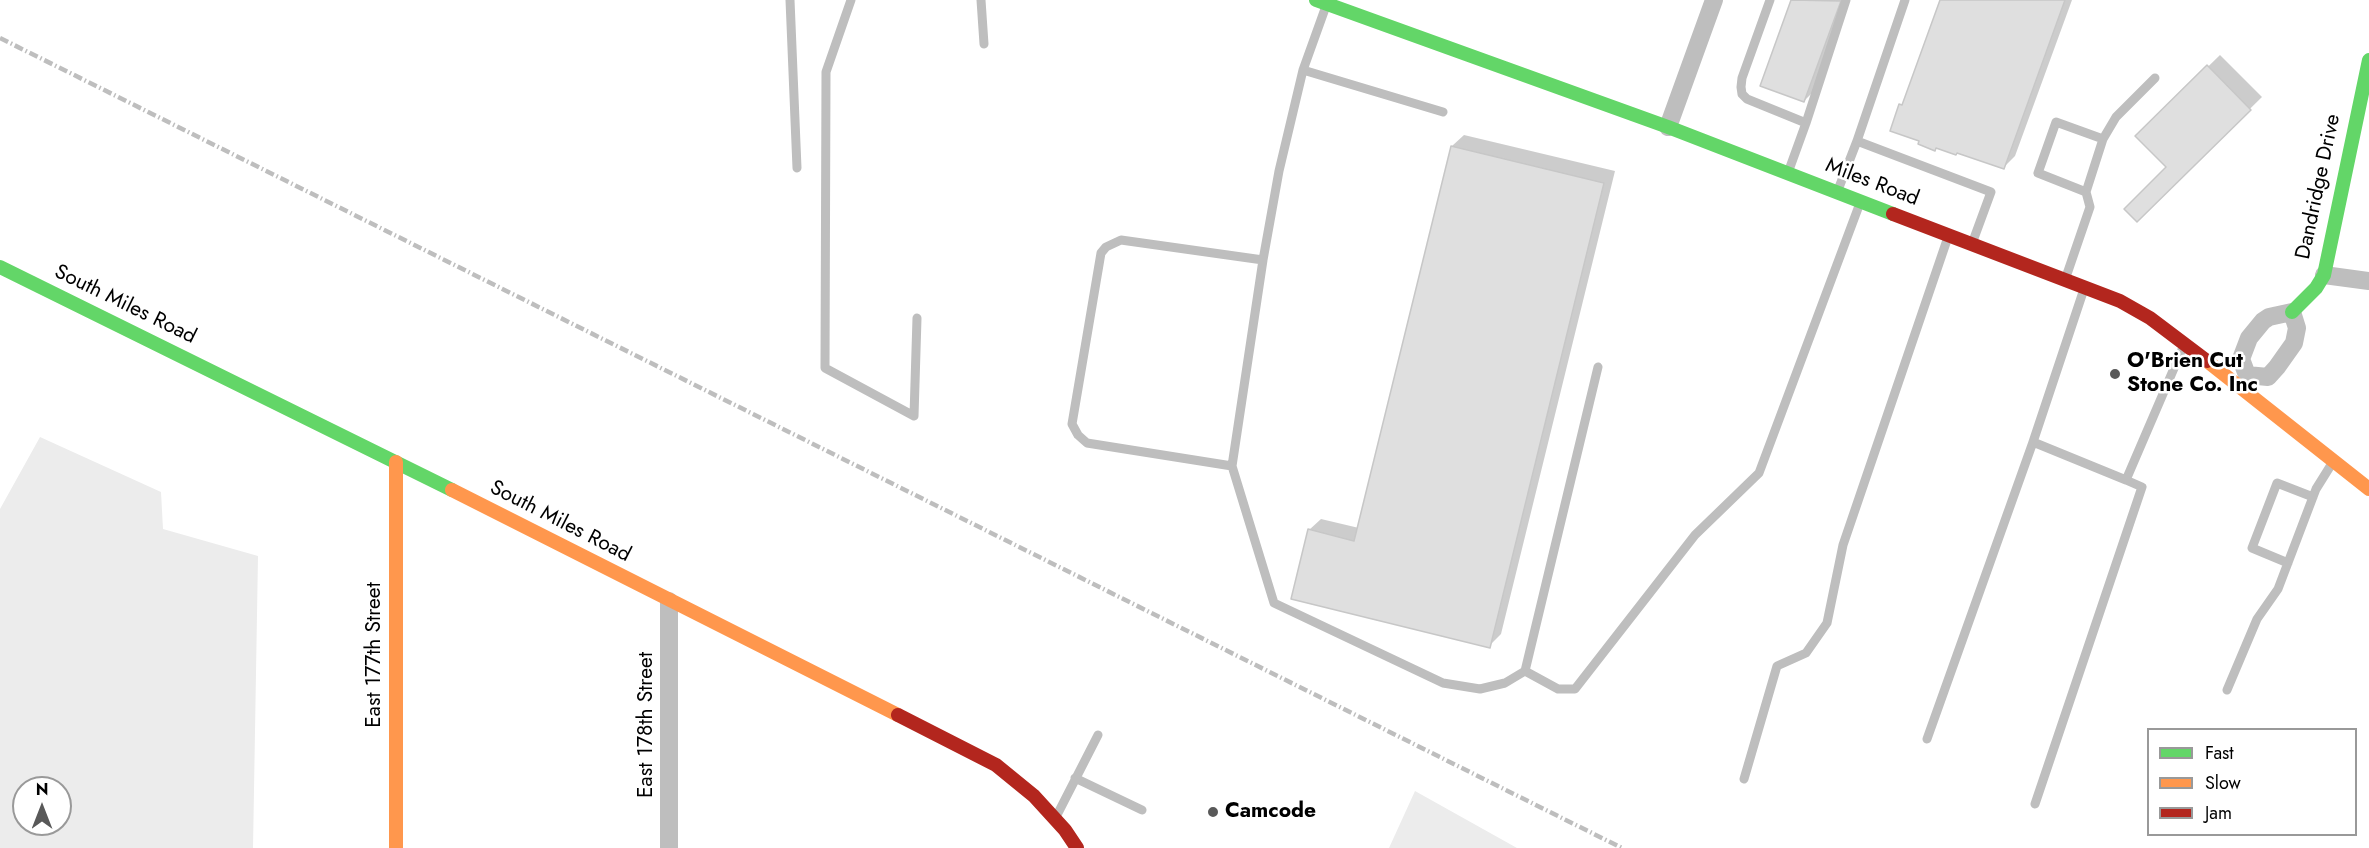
<!DOCTYPE html>
<style>
body{margin:0}
#map{position:relative;width:2369px;height:848px;overflow:hidden;background:#fff;font-family:Jost,sans-serif}
canvas{display:block}
.legend{position:absolute;left:2147px;top:728px;width:210px;height:108px;box-sizing:border-box;background:#fff;border:2px solid #999;margin:0;padding:8px 10px;list-style:none;font-size:18px;color:#000}
.legend li{display:flex;align-items:center;gap:12px;height:30px}
.legend b{width:30px;border:2px solid #999}
.north{position:absolute;left:12px;top:776px;width:60px;height:60px;box-sizing:border-box;background:#fff;border:2px solid #999;border-radius:50%;rotate:0deg;font-size:16px;font-weight:700;line-height:24px;text-align:center;color:#000}
.north::after{content:'';display:block;margin:auto;width:21px;height:27px;background:#595959;clip-path:polygon(50% 0,100% 100%,50% 72%,0 100%)}
</style>
<div id="map">
<canvas width="2369" height="848"></canvas>
<ul class="legend">
<li><b style="height:8px;background:#63d668"></b>Fast</li>
<li><b style="height:8px;background:#ff974d"></b>Slow</li>
<li><b style="height:8px;background:#b3261e"></b>Jam</li>
</ul>
<div class="north">N</div>
</div>
<script>
const c = document.querySelector('canvas').getContext('2d');
c.lineJoin = 'round';
function paint(path, color) { c.fillStyle = color; c.fill(path, 'evenodd'); }
const toPath = rows => new Path2D(rows.map(r => 'M' + r).join(''));
function trace(path, color, width, dash) { c.strokeStyle = color; c.lineWidth = width; c.lineCap = dash ? 'butt' : 'round'; c.setLineDash(dash || []); c.stroke(path); }
function drawText(font, color, halo, rows, align = 'center') {
  c.font = font + ' Jost,sans-serif'; c.lineWidth = 5; c.setLineDash([]); c.textBaseline = 'middle'; c.strokeStyle = halo; c.fillStyle = color; for (const [text, x, y, turn = 0] of rows) {
    c.save(); c.translate(x, y); c.rotate((+turn || 0) * Math.PI / 180); c.textAlign = isNaN(turn) ? turn : align; if (halo) c.strokeText(text, 0, 0); c.fillText(text, 0, 0); c.restore();
  }
}
const green = toPath([
 [40,437,161,492,163,529,258,556,253,848,0,848,0,509],
 [24,788,60,788,60,824,24,824],
 [1415,791,1517,848,1389,848]
]);
const shadow = toPath([
 [1792,0,1848,0,1816,89,1804,101,1762,85],
 [1941,0,2072,0,2015,156,2003,168,1921,140,1901,105,1905,101],
 [2220,55,2262,97,2137,220,2168,167,2137,136],
 [1464,135,1615,171,1501,634,1489,646,1309,530,1321,519,1359,528,1452,146]
]);
const building = toPath([
 [1791,0,1841,1,1804,102,1760,86,1791,0],
 [1940,0,2065,0,2004,169,1957,153,1956,155,1936,148,1935,151,1918,144,1919,141,1890,131,1899,104,1902,105,1940,0],
 [2207,65,2251,110,2137,222,2124,209,2166,167,2135,136,2207,65],
 [1451,146,1604,183,1490,648,1291,599,1308,529,1354,541,1451,146]
]);
const lane = toPath([
 [790,0,797,168],
 [851,0,826,72,825,368,914,416,917,318],
 [981,0,984,44],
 [1770,0,1742,78,1741,87,1742,94,1747,99,1806,123,1789,170],
 [1326,6,1303,70,1443,112],
 [1806,123,1846,0],
 [2103,139,2116,117,2155,78],
 [1857,141,1905,0],
 [1838,190,1857,141,1991,192,1973,241],
 [1263,260,1121,240,1106,247,1101,253,1072,424,1078,435,1087,443,1232,466,1263,260,1279,171,1303,70],
 [2066,277,2090,207,2086,192,2103,139,2056,122,2038,173,2086,192],
 [2084,289,2033,442,2126,480],
 [1232,466,1274,603,1443,683,1480,689,1505,683,1525,671,1598,367],
 [2288,563,2252,548,2277,483,2313,497],
 [1525,671,1558,689,1575,689,1695,535,1759,473,1860,203],
 [2227,690,2257,619,2278,589,2316,489,2331,465],
 [1927,739,2033,442],
 [1075,778,1142,810],
 [1744,779,1777,666,1806,653,1827,623,1843,545,1948,237],
 [2035,804,2142,487,2126,480,2184,345],
 [1056,817,1098,735]
]);
const street = toPath([
 [1668,127,1714,0],
 [2324,275,2369,281],
 [2292,312,2297,328,2294,343,2277,367,2268,377,2247,375,2241,359,2249,338,2263,321,2269,317,2292,312],
 [669,601,669,848]
]);
const fast = toPath([
 [1316,0,1668,127,1893,214],
 [0,267,452,490],
 [2292,312,2316,288,2324,275,2369,60]
]);
const slow = toPath([
 [2207,361,2369,489],
 [396,462,396,848],
 [452,490,898,715]
]);
const jam = toPath([
 [1893,214,2120,301,2150,318,2207,361],
 [898,715,996,765,1034,796,1065,830,1077,848]
]);
const rail = toPath([
 [0,38,1622,848]
]);
const markers = [
 [2115,374,6,"#595959"],
 [1213,812,6,"#595959"]
];
const streetNames = [
 ["Miles Road",1872,183,21],
 ["Dandridge Drive",2319,187,-78],
 ["South Miles Road",125,305,26],
 ["South Miles Road",560,522,27],
 ["East 177th Street",375,655,-90],
 ["East 178th Street",647,725,-90]
];
const poiNames = [
 ["O'Brien Cut",2127,362],
 ["Stone Co. Inc",2127,386],
 ["Camcode",1225,812]
];
paint(green, '#ececec');
paint(shadow, '#0003');
paint(building, '#dfdfdf');
trace(building, '#c7c7c7', 1.5);
trace(lane, '#bebebe', 9);
trace(street, '#bebebe', 18);
trace(fast, '#63d668', 14);
trace(slow, '#ff974d', 14);
trace(jam, '#b3261e', 14);
trace(rail, '#bebebe', 4.5, [9, 3, 1.5, 3]);
for (const [x, y, r, color] of markers) { const dot = new Path2D(); dot.arc(x, y, r, 0, 2 * Math.PI); c.fillStyle = color; c.fill(dot); trace(dot, '#fff', 2); }
drawText('21px', '#000', '#fff', streetNames);
drawText('bold 21px', '#000', '#fff', poiNames, 'left');
</script>
